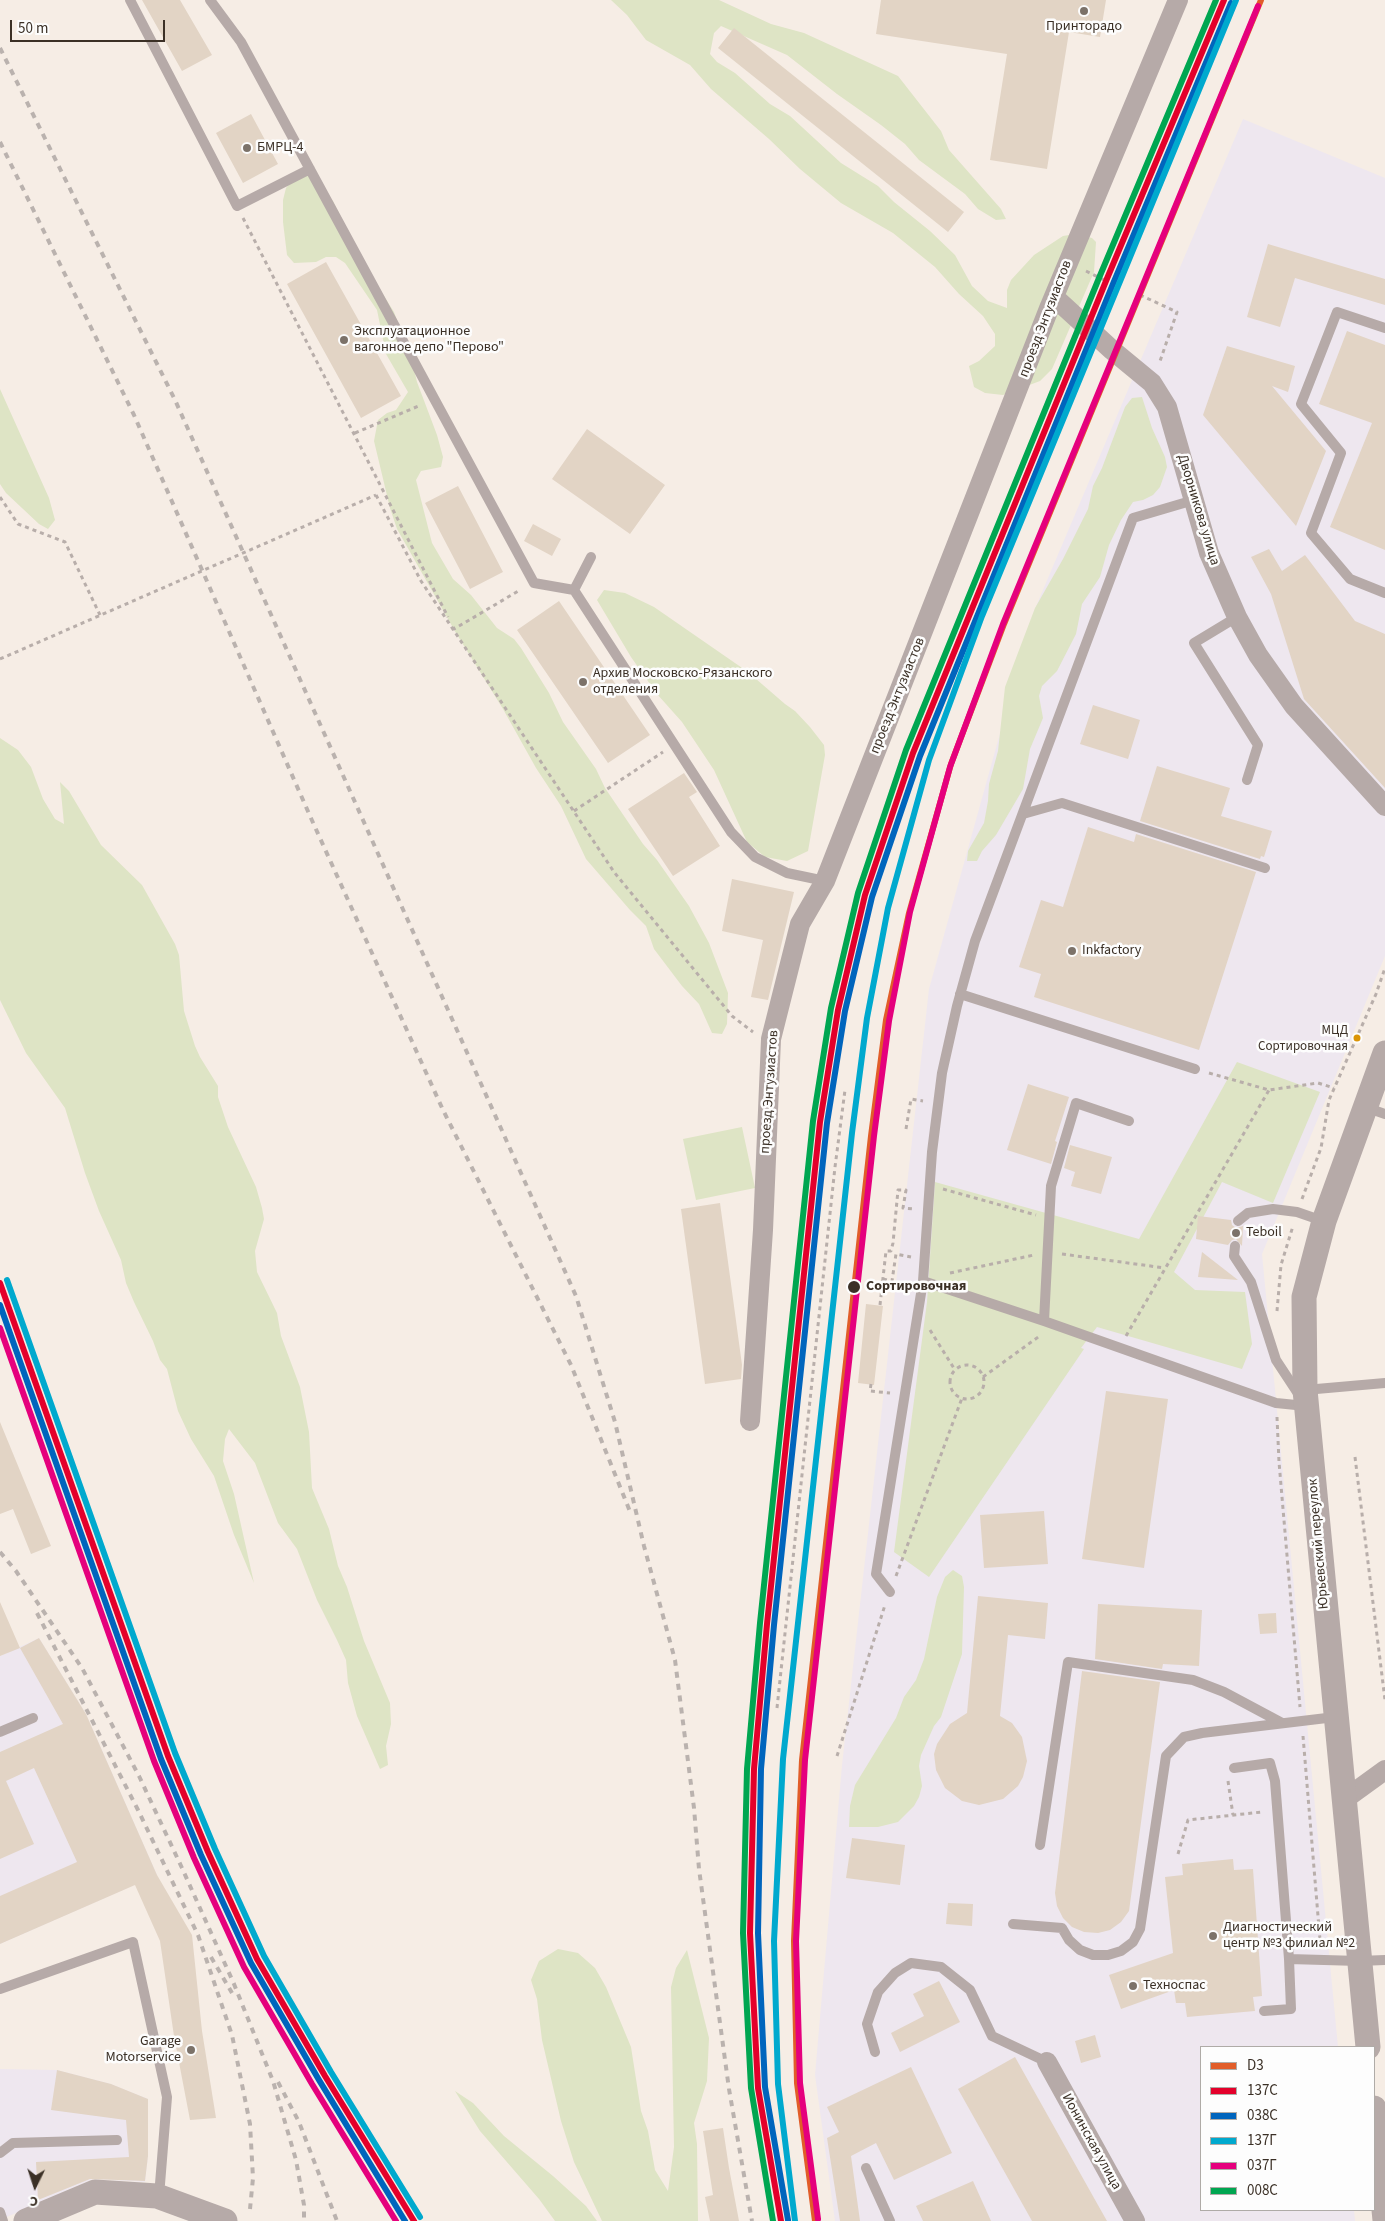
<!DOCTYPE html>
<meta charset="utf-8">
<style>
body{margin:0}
#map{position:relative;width:1385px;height:2221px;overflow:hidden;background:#f6ede5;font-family:"Source Sans 3",sans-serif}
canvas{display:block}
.legend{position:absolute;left:1200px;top:2046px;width:175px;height:165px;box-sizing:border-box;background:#fdfdfd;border:1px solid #afaba7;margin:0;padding:6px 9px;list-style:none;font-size:15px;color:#3b3026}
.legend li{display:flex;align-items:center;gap:10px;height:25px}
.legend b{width:25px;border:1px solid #afaba7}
.north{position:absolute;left:10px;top:2161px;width:50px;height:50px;-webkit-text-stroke:4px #fdfdfd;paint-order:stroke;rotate:184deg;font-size:14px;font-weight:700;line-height:20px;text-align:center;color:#3b3026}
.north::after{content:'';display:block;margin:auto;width:18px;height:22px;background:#3b3026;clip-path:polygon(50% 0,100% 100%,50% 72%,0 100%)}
.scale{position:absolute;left:10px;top:20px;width:155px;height:22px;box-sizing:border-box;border:2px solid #3b3026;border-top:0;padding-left:6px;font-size:15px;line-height:18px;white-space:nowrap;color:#3b3026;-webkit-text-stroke:4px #fdfdfd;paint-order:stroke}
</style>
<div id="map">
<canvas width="1385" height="2221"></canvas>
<ul class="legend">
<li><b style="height:6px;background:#e15d29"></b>D3</li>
<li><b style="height:6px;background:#e4002b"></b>137С</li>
<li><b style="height:6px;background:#0065bd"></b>038С</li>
<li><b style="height:6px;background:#00a9ce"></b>137Г</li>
<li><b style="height:6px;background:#e5007d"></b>037Г</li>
<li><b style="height:6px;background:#00a651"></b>008С</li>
</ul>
<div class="north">С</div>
<div class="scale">50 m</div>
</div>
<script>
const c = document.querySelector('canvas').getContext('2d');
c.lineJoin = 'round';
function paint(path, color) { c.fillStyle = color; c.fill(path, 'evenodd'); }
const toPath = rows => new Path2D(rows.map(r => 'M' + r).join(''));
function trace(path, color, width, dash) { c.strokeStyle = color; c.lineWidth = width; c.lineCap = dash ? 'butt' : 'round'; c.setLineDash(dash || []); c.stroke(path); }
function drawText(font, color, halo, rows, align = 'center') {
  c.font = font + ' "Source Sans 3",sans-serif'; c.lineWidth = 5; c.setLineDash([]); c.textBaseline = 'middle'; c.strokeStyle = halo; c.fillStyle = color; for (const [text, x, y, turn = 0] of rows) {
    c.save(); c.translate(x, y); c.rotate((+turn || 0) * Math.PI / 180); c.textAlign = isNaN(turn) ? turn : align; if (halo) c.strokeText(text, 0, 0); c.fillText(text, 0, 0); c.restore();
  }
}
const commercial = toPath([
 [1243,119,1385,178,1385,956,1262,1254,1338,2047,1201,2047,1201,2210,1354,2210,1355,2221,835,2221,815,2075,842,1765,929,989,1034,611],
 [39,1638,86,1714,157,1875,0,1944,0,1656],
 [0,2069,57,2070,111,2084,148,2099,148,2156,145,2182,93,2179,0,2220]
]);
const green = toPath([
 [611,0,719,0,771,24,804,33,898,76,941,131,949,150,1001,209,1006,219,996,220,978,209,965,194,919,160,905,144,881,125,837,94,787,55,721,26,714,33,710,54,717,62,735,73,770,104,790,116,841,163,878,186,894,202,930,231,955,255,972,286,988,301,1007,308,1007,290,1011,280,1034,255,1063,236,1075,234,1092,238,1096,242,1094,272,1052,369,1040,381,1003,395,985,393,974,387,969,366,979,361,995,346,995,334,983,316,959,294,935,267,893,233,841,203,800,169,769,139,711,89,690,65,646,40,627,15],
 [302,175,313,176,333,201,366,267,394,312,412,361,417,382,437,435,443,457,441,467,421,471,416,480,432,543,453,579,471,595,497,628,514,639,521,648,549,693,563,722,596,769,605,788,643,844,657,860,689,906,709,943,728,993,727,1024,722,1034,712,1033,699,1004,682,986,654,949,646,926,630,910,586,859,561,806,536,768,503,709,456,633,397,529,390,508,374,441,378,420,387,413,396,410,408,392,386,354,377,310,345,263,336,257,326,257,316,262,294,263,287,255,283,222,283,200,286,188,292,181],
 [0,389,49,498,55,520,48,529,39,524,6,493,0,484],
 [1142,397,1152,428,1165,457,1167,467,1160,487,1153,495,1143,500,1133,502,1121,520,1109,545,1100,577,1082,604,1076,634,1057,671,1042,686,1039,696,1043,718,1030,749,1023,789,996,835,982,851,977,861,967,861,968,851,984,823,988,801,989,784,998,751,1005,687,1035,608,1063,559,1088,509,1093,486,1102,468,1125,407,1132,398],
 [604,590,625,593,654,607,748,672,785,704,795,711,810,727,824,745,825,755,808,851,787,861,765,857,747,842,714,770,682,722,657,694,631,657,597,600],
 [0,738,18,750,31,767,43,799,55,819,64,824,60,782,69,791,101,845,142,885,175,944,179,955,184,1011,195,1046,200,1057,218,1086,218,1097,228,1127,256,1187,262,1208,264,1219,255,1251,257,1272,277,1313,281,1336,300,1387,309,1432,312,1488,329,1529,338,1566,347,1587,364,1641,390,1703,391,1724,386,1746,388,1765,380,1769,357,1716,348,1683,346,1660,337,1640,317,1600,297,1549,278,1523,255,1463,229,1429,225,1439,223,1461,234,1494,254,1583,234,1535,214,1476,191,1439,178,1411,167,1369,160,1360,153,1341,134,1302,126,1283,121,1260,99,1211,85,1173,65,1108,26,1053,0,1000],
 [1237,1062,1320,1092,1273,1203,1222,1182,1174,1272,1195,1290,1245,1292,1252,1344,1242,1369,1097,1327,1081,1348,1084,1349,929,1577,894,1552,927,1302,935,1182,1139,1239],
 [742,1127,755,1188,696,1200,683,1139],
 [953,1570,962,1576,964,1587,962,1654,941,1717,934,1726,921,1755,919,1766,922,1786,919,1797,914,1806,898,1822,878,1827,849,1827,850,1806,855,1785,896,1718,904,1697,916,1680,924,1659,937,1597,945,1577],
 [558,1949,578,1953,595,1968,606,1987,631,2047,641,2111,648,2131,655,2170,668,2191,674,2147,671,1987,676,1968,687,1950,709,2038,707,2081,694,2123,697,2144,698,2221,602,2221,574,2162,561,2121,542,2040,537,1999,531,1980,539,1961],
 [455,2091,473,2103,504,2136,553,2176,586,2206,597,2221,555,2221,539,2199,480,2131]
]);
const building = toPath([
 [142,0,180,0,212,55,182,71],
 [881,0,1106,0,1100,37,1069,32,1047,169,990,160,1007,54,876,34],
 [734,28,964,212,948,232,718,48],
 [251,114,278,164,243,183,216,133],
 [1268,244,1385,279,1385,305,1295,278,1280,327,1247,317],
 [326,262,401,396,361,418,287,284],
 [1347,331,1385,345,1385,550,1330,527,1372,423,1319,404],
 [1227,346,1295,366,1288,392,1272,386,1326,451,1296,526,1203,415],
 [587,429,665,485,630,534,552,479],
 [458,486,503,572,470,589,425,503],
 [533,524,561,539,552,556,524,541],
 [1269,549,1282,571,1305,555,1355,621,1385,634,1385,788,1304,699,1271,594,1251,557],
 [559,601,650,735,608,763,517,630],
 [1093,705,1140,720,1128,759,1080,744],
 [1157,766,1230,788,1221,816,1272,831,1264,857,1261,856,1260,859,1140,821],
 [684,773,697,792,689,797,720,846,673,876,628,809],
 [1088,827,1134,842,1136,834,1256,872,1199,1050,1034,997,1041,974,1019,967,1041,900,1063,907],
 [732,879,794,892,768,1000,751,997,763,940,722,931],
 [1028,1084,1069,1097,1055,1141,1057,1142,1051,1164,1007,1150],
 [1070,1145,1112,1157,1101,1194,1071,1186,1075,1172,1064,1168],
 [720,1203,742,1365,741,1379,705,1384,681,1209],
 [1198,1216,1231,1220,1232,1225,1236,1228,1243,1226,1242,1246,1236,1239,1232,1240,1228,1245,1196,1239],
 [1202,1252,1238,1280,1198,1277],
 [866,1304,883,1306,874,1385,858,1383],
 [1106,1391,1168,1399,1144,1568,1082,1559],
 [0,1422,51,1546,31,1554,13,1509,0,1514],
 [1044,1511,1048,1564,984,1568,980,1515],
 [978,1596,1048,1603,1045,1639,1008,1635,1000,1716,1012,1723,1022,1737,1027,1761,1023,1777,1018,1786,1003,1799,979,1805,962,1801,945,1788,936,1770,934,1754,937,1744,950,1724,967,1713],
 [0,1602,20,1648,0,1656],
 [1098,1604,1202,1610,1199,1666,1163,1664,1162,1669,1095,1659],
 [1276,1613,1277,1633,1260,1634,1258,1614],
 [39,1638,86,1714,157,1875,192,1935,202,2031,216,2118,190,2120,174,2036,160,1941,135,1885,0,1944,0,1896,77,1862,34,1768,6,1781,34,1844,0,1859,0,1752,63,1724,20,1648],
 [1082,1671,1160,1682,1129,1911,1121,1922,1110,1930,1098,1933,1084,1932,1072,1927,1063,1918,1057,1906,1055,1893],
 [852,1838,905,1845,900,1885,846,1878],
 [1233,1859,1234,1870,1253,1869,1262,1996,1253,1997,1255,2011,1187,2017,1185,2003,1176,2003,1174,1990,1121,2009,1109,1975,1173,1953,1165,1877,1183,1875,1182,1864],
 [948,1903,973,1904,972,1926,946,1924],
 [939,1981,960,2022,900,2052,891,2033,924,2016,913,1994],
 [1095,2035,1101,2057,1081,2063,1075,2041],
 [1015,2057,1094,2198,1107,2221,1032,2221,958,2089],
 [911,2067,952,2153,894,2180,876,2143,851,2156,860,2221,840,2221,827,2138,839,2132,827,2107],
 [57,2070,111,2084,148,2099,148,2156,145,2181,90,2179,38,2200,36,2162,129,2157,126,2120,51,2110],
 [723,2128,729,2168,739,2221,710,2221,705,2197,713,2195,703,2131],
 [973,2181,991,2221,923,2221,916,2206]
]);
const path = toPath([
 [243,218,448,617],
 [1086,271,1106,281],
 [1140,295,1177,312,1159,364],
 [355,433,421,405],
 [376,495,421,581,614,872,732,1016,753,1032],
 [0,497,18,524,65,542,100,615],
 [453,627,454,629,520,590],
 [574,811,663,752],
 [1209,1073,1269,1090,1318,1083,1334,1088],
 [906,1129,911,1099,923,1101],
 [943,1189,1036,1215],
 [1302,1199,1321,1148,1329,1100,1376,994,1385,968],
 [1062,1254,1165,1268],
 [950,1273,1034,1255],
 [883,1279,892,1281,896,1254,911,1257],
 [880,1305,886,1251,891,1251,893,1243,898,1190,906,1190,903,1208,915,1209],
 [1277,1311,1281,1265,1293,1226],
 [930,1330,955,1370],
 [1126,1336,1269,1090],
 '950 1382a17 17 0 1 1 34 0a17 17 0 1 1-34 0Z',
 [983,1377,1041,1335],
 [871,1384,870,1391,890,1393],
 [1277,1417,1279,1462,1300,1707],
 [1355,1457,1385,1700],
 [896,1576,962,1398],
 [777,1708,835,1167,845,1090],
 [1303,1736,1320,1940],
 [837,1756,885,1605],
 [1228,1781,1233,1815],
 [1178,1854,1188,1820,1262,1812]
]);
const service = toPath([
 [130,0,237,206,310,169],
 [210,0,241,42,534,583,574,590,731,832,755,857,787,873,825,881],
 [1385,328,1337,312,1301,404,1341,453,1311,533,1350,579,1385,593],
 [1194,500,1133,518,975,941,957,1006,942,1073,932,1152,923,1281,1044,1321,1276,1403,1306,1406],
 [574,590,591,557],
 [1237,617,1194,643,1258,745,1247,780],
 [1023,814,1062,803,1265,868],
 [960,994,1195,1069],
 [1365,1107,1385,1114],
 [1238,1221,1248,1213,1273,1209,1297,1212,1323,1221],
 [1235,1246,1234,1256,1251,1282,1276,1360,1299,1395],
 [1044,1321,1051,1186,1076,1103,1129,1121],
 [1305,1390,1385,1383],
 [890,1592,876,1574,923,1281],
 [0,1732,33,1718],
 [1234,1768,1270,1763,1275,1781,1289,1959],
 [1040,1845,1068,1662,1193,1680,1224,1692,1282,1723],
 [1013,1924,1062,1928,1069,1940,1080,1950,1093,1955,1108,1955,1121,1951,1133,1942,1140,1929,1166,1756,1184,1737,1202,1733,1335,1717],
 [0,1989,133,1942,167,2097,160,2184,157,2196],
 [1264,2011,1291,2009,1289,1959,1359,1961,1385,1960],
 [875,2052,867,2024,878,1992,895,1973,911,1963,941,1967,970,1990,992,2036,1047,2062],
 [0,2153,13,2143,117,2140],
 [866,2168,890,2221],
 [0,2212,3,2221]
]);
const minor = toPath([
 [1054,297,1112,350,1152,383,1167,407,1209,553,1237,617,1258,655,1294,706,1385,806],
 [750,1421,763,1230,771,1039,800,924,825,881,1050,306,1178,0],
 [1345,1799,1385,1770],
 [1047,2062,1135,2221]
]);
const tertiary = toPath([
 [1368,2047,1305,1390,1304,1297,1324,1221,1385,1053],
 [1374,2108,1385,2220],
 [26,2221,95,2192,157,2196,225,2221]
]);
const rail = toPath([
 [0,48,175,400,576,1296,615,1422,644,1546,675,1660,694,1808,699,1869,729,2089,752,2221],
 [0,142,134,415,310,816,443,1110,571,1365,631,1514],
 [0,1552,16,1571,82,1668,139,1776,182,1868,234,1984,273,2081,296,2160,304,2205,304,2221],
 [37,1613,138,1810,198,1935,232,2035,250,2124,253,2178,250,2209],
 [211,1957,232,1993],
 [278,2082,299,2122,337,2221]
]);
const pathBridge = toPath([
 [0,659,376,495]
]);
const rail1 = toPath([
 [815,2221,797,2083,794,1941,802,1760,871,1136,886,1020,909,913,951,764,1004,624,1261,0]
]);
const rail2 = toPath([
 [0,1283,168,1756,208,1852,257,1959,325,2076,414,2221],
 [781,2221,758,2088,750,1933,754,1769,767,1624,820,1122,838,1010,865,895,913,753,1106,281,1224,0]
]);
const rail3 = toPath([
 [0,1305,161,1759,201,1855,251,1963,319,2080,405,2221],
 [788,2220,765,2087,758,1933,761,1769,774,1625,827,1123,845,1011,872,897,920,756,1113,284,1231,3]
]);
const rail4 = toPath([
 [7,1280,175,1753,215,1849,264,1956,331,2072,420,2217],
 [795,2221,778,2084,774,1941,783,1759,852,1133,867,1018,888,908,929,760,982,616,1236,0]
]);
const rail5 = toPath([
 [0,1328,154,1761,194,1858,244,1967,312,2084,396,2221],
 [818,2219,800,2083,796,1941,805,1760,874,1136,889,1021,910,912,950,767,1003,624,1258,6]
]);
const rail6 = toPath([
 [773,2221,751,2088,743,1933,747,1769,760,1623,813,1121,831,1008,858,893,906,750,1099,278,1216,0]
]);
const markers = [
 [1084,11,5,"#7c7269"],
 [247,148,5,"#7c7269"],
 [344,340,5,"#7c7269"],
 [583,682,5,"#7c7269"],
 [1072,951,5,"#7c7269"],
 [1357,1038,4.5,"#db9406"],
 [1236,1233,5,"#7c7269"],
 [854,1287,7,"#3b3026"],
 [1213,1936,5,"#7c7269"],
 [1133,1986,5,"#7c7269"],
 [191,2050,5,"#7c7269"]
];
const busNames = [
 ["МЦД",1348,1031],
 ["Сортировочная",1348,1047]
];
const poiNames = [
 ["Принторадо",1084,27,"center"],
 ["БМРЦ-4",257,148],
 ["Эксплуатационное",354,332],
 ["вагонное депо \"Перово\"",354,348],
 ["Архив Московско-Рязанского",593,674],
 ["отделения",593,690],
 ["Inkfactory",1082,951],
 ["Teboil",1246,1233],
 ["Диагностический",1223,1928],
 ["центр №3 филиал №2",1223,1944],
 ["Техноспас",1143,1986],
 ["Garage",181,2042,"right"],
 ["Motorservice",181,2058,"right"]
];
const streetNames = [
 ["проезд Энтузиастов",1046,319,-69],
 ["Дворникова улица",1198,510,73],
 ["проезд Энтузиастов",898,696,-68],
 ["проезд Энтузиастов",770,1092,-86],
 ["Юрьевский переулок",1319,1544,-95],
 ["Ионинская улица",1091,2142,61]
];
const stopNames = [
 ["Сортировочная",866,1287]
];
paint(commercial, '#eee7ef');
paint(green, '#dee4c5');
paint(building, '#e2d4c5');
trace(path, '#b8aeaa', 3, [4, 4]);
trace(service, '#b6aaa8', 10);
trace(minor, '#b6aaa8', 20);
trace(tertiary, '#b6aaa8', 25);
trace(rail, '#bab2ae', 4, [6, 6]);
trace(pathBridge, '#b8aeaa', 3, [4, 4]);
trace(rail1, '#e15d29', 6);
trace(rail2, '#e4002b', 6);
trace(rail3, '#0065bd', 6);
trace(rail4, '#00a9ce', 6);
trace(rail5, '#e5007d', 6);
trace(rail6, '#00a651', 6);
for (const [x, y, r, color] of markers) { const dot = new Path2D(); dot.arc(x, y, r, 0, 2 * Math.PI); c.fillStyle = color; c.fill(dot); trace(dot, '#fdfdfd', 2); }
drawText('13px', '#3b3026', '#fdfdfd', busNames, 'right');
drawText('14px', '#3b3026', '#fdfdfd', poiNames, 'left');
drawText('14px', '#3b3026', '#fdfdfd', streetNames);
drawText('bold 14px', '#3b3026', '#fdfdfd', stopNames, 'left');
</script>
